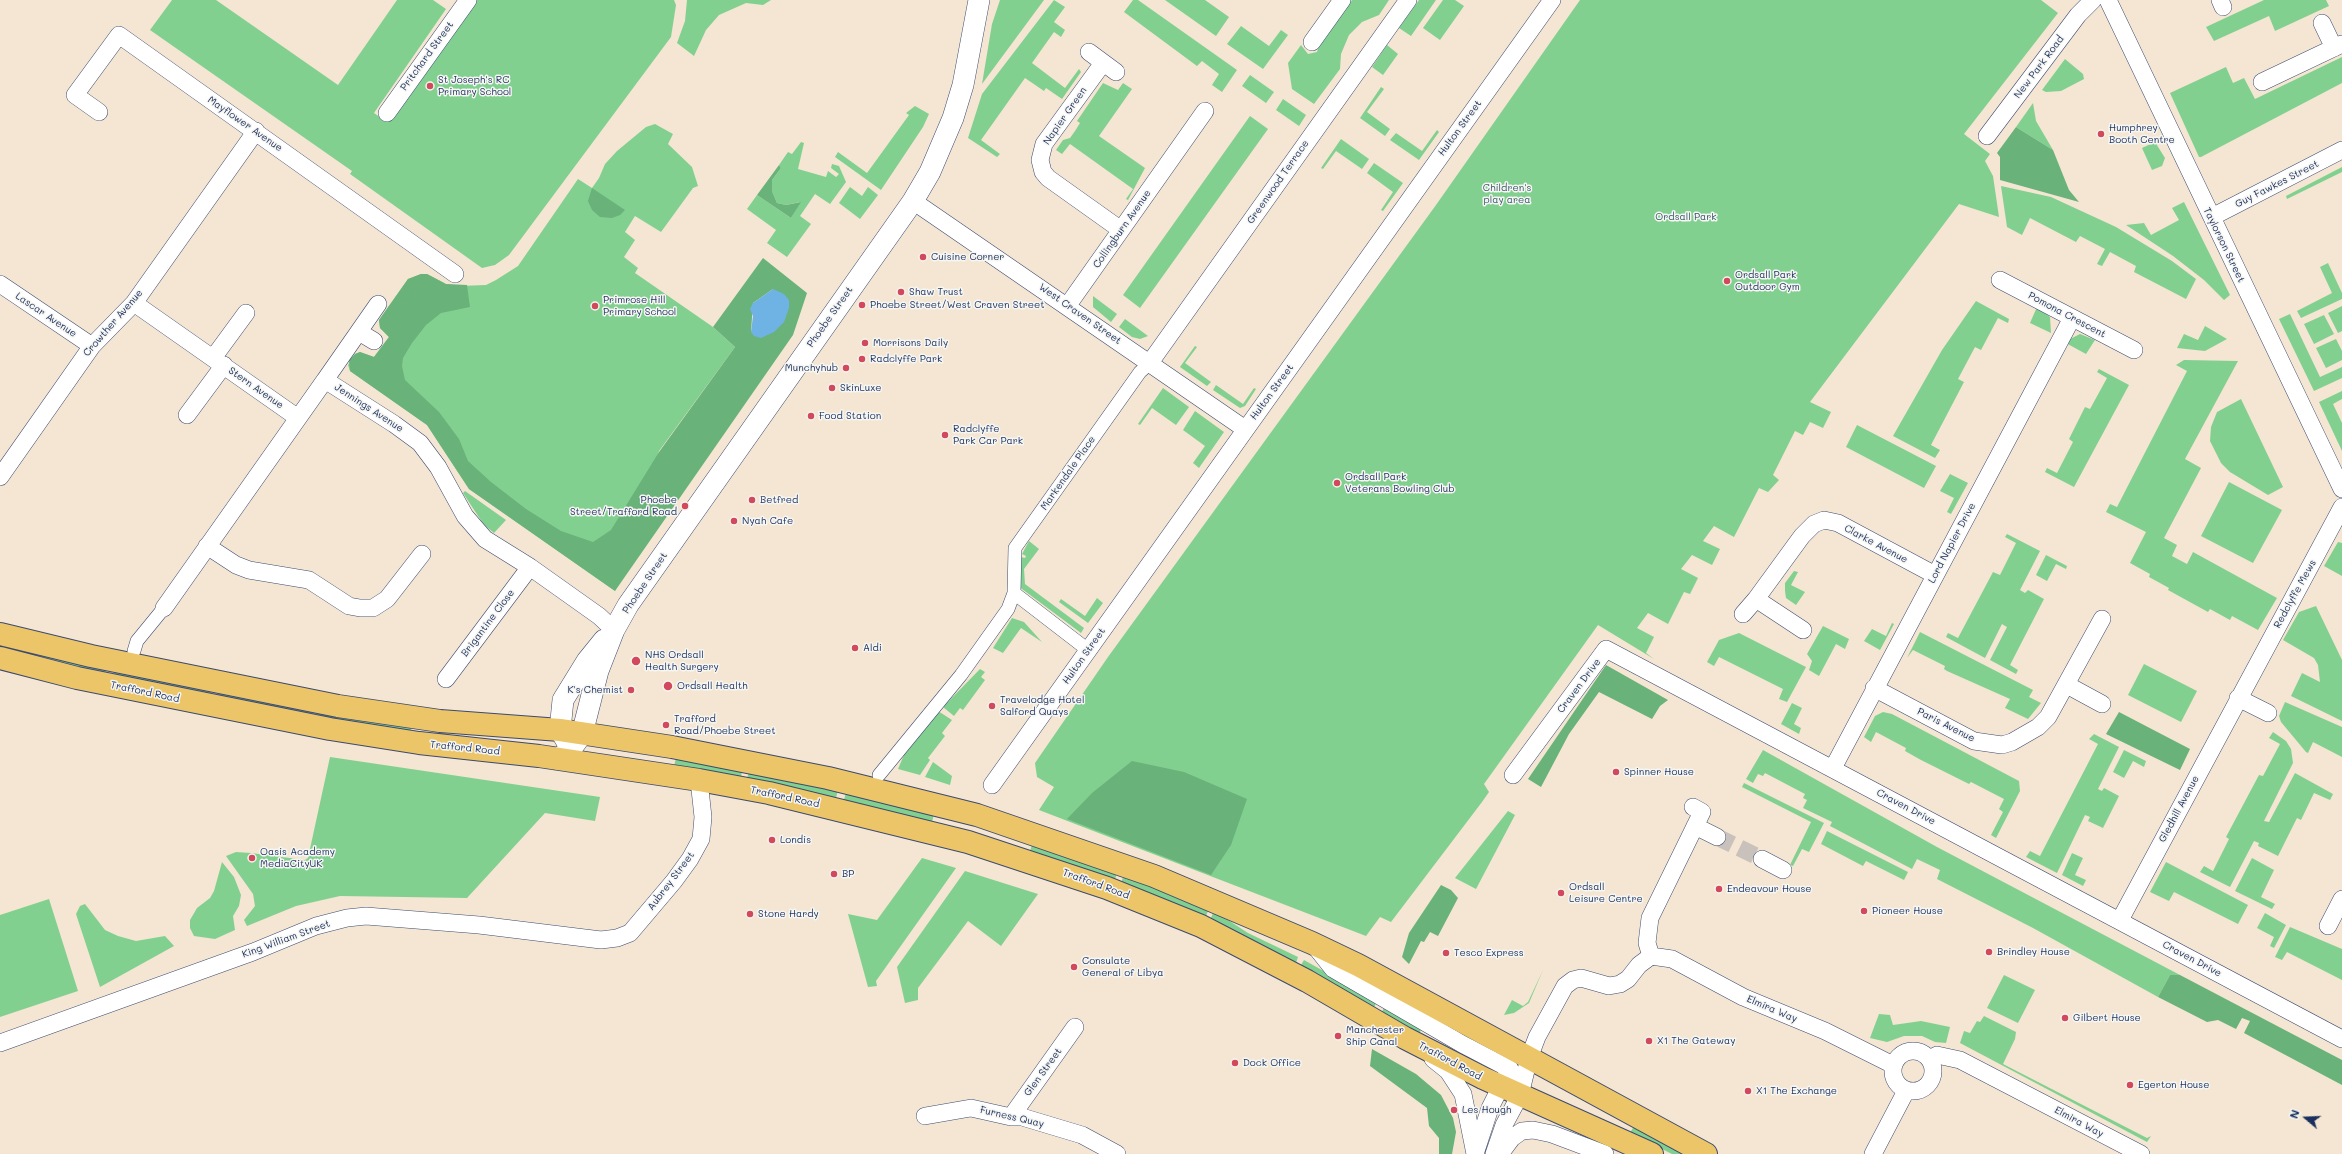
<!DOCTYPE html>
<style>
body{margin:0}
#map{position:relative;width:2342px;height:1154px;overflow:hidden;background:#f4e6d2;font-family:Mali,sans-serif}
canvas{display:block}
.north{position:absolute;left:2286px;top:1098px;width:40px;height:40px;-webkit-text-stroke:3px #f6f6f2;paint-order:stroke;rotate:289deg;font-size:11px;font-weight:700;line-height:16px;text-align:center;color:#1b2f5e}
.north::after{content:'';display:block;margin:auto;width:14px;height:18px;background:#1b2f5e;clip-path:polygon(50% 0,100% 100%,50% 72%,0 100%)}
</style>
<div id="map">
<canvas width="2342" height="1154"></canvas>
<div class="north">N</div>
</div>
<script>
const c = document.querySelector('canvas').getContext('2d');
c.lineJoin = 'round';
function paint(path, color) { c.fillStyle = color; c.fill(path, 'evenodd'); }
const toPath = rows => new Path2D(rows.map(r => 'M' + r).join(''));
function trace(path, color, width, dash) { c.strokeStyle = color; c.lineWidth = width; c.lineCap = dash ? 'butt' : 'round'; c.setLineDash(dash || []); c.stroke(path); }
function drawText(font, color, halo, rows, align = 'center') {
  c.font = font + ' Mali,sans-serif'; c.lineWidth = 3; c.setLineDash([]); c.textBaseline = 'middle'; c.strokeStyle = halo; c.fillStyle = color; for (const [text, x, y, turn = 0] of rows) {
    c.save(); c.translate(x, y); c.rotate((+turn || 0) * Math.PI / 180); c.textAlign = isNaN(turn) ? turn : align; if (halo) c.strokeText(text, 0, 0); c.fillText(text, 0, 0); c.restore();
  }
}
const green = toPath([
 [172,0,216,0,338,85,397,0,433,0,446,9,374,113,387,122,473,0,674,0,676,5,671,37,509,255,495,265,482,268,350,174,352,171,150,30],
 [687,0,771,0,763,5,746,3,719,15,706,30,694,56,677,43,685,21],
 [1000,0,1044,0,982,84,992,24],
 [1054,0,1065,7,1054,22,1065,30,1061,37,1054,32,1032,63,1065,88,1079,69,1081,72,1062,99,1046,88,1044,91,1025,78,981,140,1000,154,997,157,968,138,982,94],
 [1133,0,1138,0,1237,70,1222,92,1212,85,1219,74,1202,61,1197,66,1124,12],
 [1165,0,1205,0,1229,17,1216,36],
 [1352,0,1389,0,1379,15,1362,22,1349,35,1341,54,1340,69,1314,104,1292,89,1288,63,1301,45,1308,54,1317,52,1319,45],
 [1419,0,1436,0,1411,36,1399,28],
 [1443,0,1455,0,1464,6,1440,40,1423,28],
 [1580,0,2041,0,2058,13,1964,134,1990,154,1985,161,1993,176,1999,217,1959,204,1810,402,1831,412,1823,428,1810,422,1803,435,1795,431,1773,475,1779,480,1768,492,1759,488,1734,537,1714,526,1703,541,1720,549,1712,565,1692,555,1681,569,1698,578,1690,594,1684,592,1668,624,1648,613,1637,628,1654,637,1646,653,1654,659,1598,625,1484,784,1489,792,1482,802,1391,922,1380,917,1366,936,1039,810,1054,787,1037,777,1035,763,1108,657,1436,205],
 [2264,0,2326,0,2329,6,2275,31,2269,16,2214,41,2206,27],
 [1241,26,1269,46,1281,30,1288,35,1263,69,1227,44],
 [1387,45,1398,54,1383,75,1372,67],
 [2342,57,2342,83,2201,157,2199,157,2170,93,2226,67,2233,83,2244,78,2255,99],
 [2065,59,2083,74,2084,79,2061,91,2046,92,2042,90],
 [1250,75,1274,92,1266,103,1242,86],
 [1103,83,1118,90,1123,83,1132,89,1099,136,1145,168,1128,200,1126,199,1133,189,1070,144,1062,154,1056,150,1063,140,1070,138,1075,131,1080,123,1077,121],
 [1381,87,1384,89,1367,112,1390,129,1385,136,1360,118],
 [1283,99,1306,115,1299,126,1276,110],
 [2033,103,2036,121,2053,150,2016,127],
 [915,106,929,114,923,127,881,190,835,157,838,152,867,173,909,115,906,113],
 [1250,116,1268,129,1140,308,1123,295],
 [655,124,673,134,668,144,692,167,698,186,693,188,661,232,635,216,625,232,635,240,624,257,638,268,635,273,713,327,735,347,659,451,615,591,469,489,427,425,350,371,348,365,355,354,360,352,374,357,389,337,380,328,379,320,408,279,421,274,427,274,446,284,459,286,486,285,496,280,518,266,578,179,592,188,599,178,605,164,617,151,646,127],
 [1437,130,1439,132,1419,160,1390,140,1396,133,1422,151],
 [1341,139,1369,159,1362,169,1336,151,1323,169,1321,168],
 [801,142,804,143,798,169,826,177,828,171,836,177,839,174,831,168,832,164,839,166,846,182,830,204,815,194,800,216,811,224,787,257,767,243,776,230,747,209,757,195,791,218,800,202,786,205,777,203,772,191,772,180,781,168,779,165,788,152,792,154],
 [2155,142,2165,158,2162,166,2152,170,2142,148],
 [1374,163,1403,183,1383,211,1381,210,1393,192,1367,173],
 [2342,167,2342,172,2287,199,2286,196],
 [2001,186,2051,197,2116,227,2172,261,2196,279,2186,299,2134,272,2136,266,2110,252,2102,266,2097,264,2105,249,2080,236,2076,242,2030,218,2022,235,2007,227],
 [850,187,862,196,868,187,878,195,860,219,839,203],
 [2184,202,2230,295,2224,300,2204,280,2173,256,2126,225,2144,223,2151,235,2179,220,2172,208],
 [2328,263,2342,293,2342,299,2301,318,2297,311,2332,293,2320,267],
 [1093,296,1117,314,1111,322,1093,307],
 [1976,301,2009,319,2008,323,1998,318,1981,350,1975,347,1958,379,1964,382,1931,445,1940,450,1935,458,1893,436,1942,350],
 [2342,306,2342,331,2338,333,2328,313],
 [2037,307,2050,317,2051,333,2030,323],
 [2290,314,2320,377,2342,367,2342,378,2314,391,2279,319],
 [2324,315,2334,334,2314,344,2304,324],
 [1125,319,1148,336,1140,339,1132,337,1119,327],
 [2205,326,2227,339,2205,351,2177,348,2184,334,2198,340],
 [2080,334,2095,340,2086,354,2064,342],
 [2336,339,2342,351,2342,360,2326,368,2316,348],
 [1195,346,1197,347,1185,363,1211,382,1207,386,1180,367],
 [2184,360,2238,361,2185,459,2201,468,2164,538,2177,545,2172,556,2187,564,2193,552,2277,598,2258,630,2232,616,2230,620,2210,609,2208,612,2168,590,2169,588,2149,577,2150,574,2130,563,2146,532,2106,512,2110,504,2117,507,2187,371,2176,365],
 [2099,369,2129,385,2074,487,2045,472,2047,468,2057,473,2073,442,2069,439,2085,407,2090,409,2107,378,2097,372],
 [1216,385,1243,404,1254,388,1256,389,1245,406,1240,408,1213,390],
 [1163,388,1189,407,1176,425,1152,408,1140,425,1138,424],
 [2342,391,2342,399,2333,404,2342,423,2342,451,2319,402],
 [2241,399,2283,487,2268,495,2230,472,2221,463,2210,441,2211,427,2217,412],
 [1195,411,1224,432,1199,468,1193,463,1205,446,1183,430],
 [1857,425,1936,466,1924,488,1846,447],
 [1950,474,1968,483,1951,514,1947,512,1954,498,1940,491],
 [2229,482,2282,510,2253,563,2201,536],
 [465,491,506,520,494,533,484,525,463,493],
 [2007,534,2040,551,2020,590,2025,593,2028,590,2044,599,2010,665,2018,670,2016,674,1990,660,2007,627,2005,626,2002,624,1985,658,1946,637,1948,633,1958,638,1993,572,2000,575,2016,543,2005,537],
 [1029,541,1039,549,1024,569,1025,584,1084,628,1081,633,1018,586,1021,557,1025,558,1026,556,1022,554],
 [2338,542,2342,543,2342,576,2324,566],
 [2046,555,2067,566,2066,569,2056,564,2047,581,2036,575],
 [1794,571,1798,572,1791,585,1805,592,1796,605,1786,598,1785,591,1785,583],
 [1097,598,1103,603,1088,623,1059,602,1061,599,1085,616],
 [2316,606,2342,660,2342,721,2291,696,2302,673,2320,682,2318,665,2314,658,2283,640,2299,612],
 [1012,618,1024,622,1042,642,1021,628,1003,653,993,648],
 [1892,623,1894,624,1880,650,1864,641,1872,629,1886,636],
 [1823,626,1849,639,1845,649,1836,644,1819,676,1809,670,1812,661,1807,654],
 [1920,632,2033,690,2029,697,2041,703,2028,719,2005,708,2010,699,1947,671,1944,669,1945,666,1913,650,1907,658],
 [1739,633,1806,667,1787,702,1779,699,1783,689,1719,657,1714,666,1707,662,1719,640],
 [0,643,106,669,105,674,0,647],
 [2144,664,2197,691,2181,722,2128,695],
 [980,669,985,672,981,677,985,680,963,710,960,708,954,716,943,707],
 [115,671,211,691,210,696,114,676],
 [218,692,313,711,312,716,217,697],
 [2285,702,2342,727,2342,757,2313,742,2308,753,2306,752,2281,722,2279,716],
 [1792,703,1802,708,1794,724,1801,728,1799,734,1781,724],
 [938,711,952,720,942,733,945,736,928,758,930,760,920,775,898,769,904,755],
 [319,712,411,726,411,732,318,717],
 [1883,712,1892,714,2019,781,2020,791,1996,838,1991,835,2003,812,1999,809,2004,799,1971,782,1969,784,1921,760,1905,751,1906,748,1876,732,1871,742,1864,737,1875,716],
 [2273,732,2286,741,2291,749,2293,763,2264,821,2269,822,2295,773,2333,794,2330,800,2314,793,2301,820,2297,818,2278,856,2258,846,2259,843,2254,841,2230,887,2200,872,2204,866,2213,871,2229,839,2226,837,2251,790,2259,775,2263,776,2280,744,2269,738],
 [2094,734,2119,747,2098,789,2102,791,2104,788,2119,796,2103,828,2088,821,2090,817,2085,815,2057,873,2026,857,2030,851,2040,856,2098,744,2089,739],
 [1763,750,1937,847,2180,975,2170,975,2158,997,2033,928,1937,879,1940,870,1917,859,1912,869,1830,826,1832,822,1803,808,1807,800,1803,798,1805,794,1765,773,1763,776,1758,774,1753,783,1746,779],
 [2124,750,2146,761,2144,767,2133,761,2124,778,2113,772],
 [330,757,600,797,595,821,545,813,467,898,340,896,296,906,247,926,244,920,255,906,253,894,226,856,236,852,251,853,305,860,308,858],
 [676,757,742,770,741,778,674,767],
 [933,762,952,776,950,785,925,777],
 [749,771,838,790,836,798,747,779],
 [1744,783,1824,823,1809,852,1802,849,1793,866,1790,865,1811,822,1742,787],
 [846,792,934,814,932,822,844,800],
 [1508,811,1515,815,1476,889,1455,878],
 [1827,831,1908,872,1904,880,1866,861,1863,866,1821,844],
 [1033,842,1117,872,1115,880,1030,851],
 [2072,853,2083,858,2075,875,2086,880,2083,886,2062,875],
 [922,858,956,868,876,981,877,986,868,987,848,914,877,920],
 [2252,858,2274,870,2261,897,2275,904,2272,909,2235,891],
 [222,862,234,877,241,895,239,906,233,916,235,930,215,939,194,936,190,928,190,920,197,908,210,898,214,891],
 [2166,862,2248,905,2238,924,2174,892,2169,901,2150,892],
 [965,871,1038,894,1001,946,968,921,918,988,918,1000,905,1003,897,967],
 [1124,874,1209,909,1205,918,1121,883],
 [49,899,78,991,0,1017,0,915],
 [85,904,105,930,118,936,136,941,165,936,174,946,100,987,76,914,80,906],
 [1214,911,1248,933,1298,957,1296,963,1210,920],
 [2265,913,2286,925,2274,948,2270,946,2274,937,2257,928],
 [2290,927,2342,949,2342,980,2287,952,2282,960,2275,957],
 [1304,960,1377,1001,1374,1008,1301,965],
 [1543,970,1529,1003,1514,1013,1504,1015,1512,1000,1523,1006,1528,1002],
 [2004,975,2035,990,2018,1023,1987,1008],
 [1385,1005,1422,1028,1419,1034,1382,1012],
 [1879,1014,1890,1015,1893,1025,1921,1021,1950,1027,1946,1043,1935,1042,1922,1036,1904,1036,1887,1042,1870,1038],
 [1984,1016,2016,1032,2015,1039,2003,1064,2147,1138,2151,1136,2147,1142,1960,1043,1964,1031,1970,1033,1977,1021,1980,1022],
 [1634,1126,1687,1154,1672,1154,1630,1133]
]);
const forest = toPath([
 [2016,127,2053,150,2069,190,2079,202,2000,180,2000,157,1997,153],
 [779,165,781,168,772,180,772,191,777,203,786,205,801,202,791,218,757,195],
 [592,188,625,210,620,215,612,218,600,217,592,210,588,201],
 [763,258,807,293,793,335,615,591,469,489,427,425,350,371,349,360,355,354,360,352,374,357,389,337,380,328,379,320,408,279,421,274,427,274,446,284,467,285,470,307,441,313,426,325,412,343,403,358,402,366,405,380,439,412,459,439,468,461,491,482,526,509,561,531,593,542,611,530,659,452,735,347,713,327],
 [773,289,751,332,753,303],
 [1606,665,1668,700,1660,706,1652,719,1599,692,1569,734,1541,787,1528,779],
 [2119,712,2190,749,2180,770,2106,734],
 [1132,761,1184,772,1247,799,1231,845,1211,875,1067,819,1092,793],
 [1441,885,1451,890,1458,898,1438,936,1430,932,1424,942,1421,941,1409,964,1402,957,1409,933],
 [2170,975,2180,975,2342,1060,2342,1085,2244,1033,2250,1021,2242,1018,2236,1029,2218,1020,2207,1022,2158,997],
 [1372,1049,1416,1074,1441,1095,1453,1118,1456,1132,1452,1154,1439,1154,1439,1138,1429,1126,1427,1108,1370,1066]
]);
const water = toPath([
 [773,289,784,294,789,300,789,308,784,322,774,332,761,338,754,336,751,332,753,316,750,309,753,303]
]);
const minorTunnel = toPath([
 [1717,837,1762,859]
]);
const pedestrian = toPath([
 [1014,593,1088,650],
 [134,651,137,641,164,608],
 [879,775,961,675,1008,609,1014,593,1015,548,1140,372,1149,364]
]);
const minor = toPath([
 [2108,0,2342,489],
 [2220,0,2223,7],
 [2322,23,2334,48],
 [1312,42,1342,0],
 [1089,52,1116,72],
 [1103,63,1044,144,1040,160,1043,172,1048,178,1121,230],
 [2262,82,2342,44],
 [99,112,75,95,119,35,455,274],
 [387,113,468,0],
 [1987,136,2078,15,2093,0],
 [913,201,1245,429],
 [2212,217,2342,150],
 [2000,280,2134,350],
 [0,284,92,346],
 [134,303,298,418],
 [1068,305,1205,111],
 [359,332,374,341],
 [213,358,246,313],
 [1149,364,1408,0],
 [325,380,378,304],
 [187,415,224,365],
 [0,477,92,346,134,303,256,131],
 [207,546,236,565,249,570,309,580,349,606,360,608,373,608,387,599,422,554],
 [164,608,325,380,394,424,420,443,438,467,465,516,485,539,530,567,599,616,614,630],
 [1743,614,1756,599],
 [1803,630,1756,599,1802,536,1814,524,1824,520,1838,523,1935,575],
 [446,679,530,567],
 [2067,685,2102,704],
 [1874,688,1974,741,2002,745,2012,742,2038,727,2048,717,2102,619],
 [2238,698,2268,713],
 [1833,768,2072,318],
 [1513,775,1606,649,2342,1039],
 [992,785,1552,0],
 [1695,826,1717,837],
 [1762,859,1783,870],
 [2120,920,2342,507],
 [2328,926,2342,899],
 [1314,945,1333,969,1462,1044,1510,1069,1520,1095],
 [1651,956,1647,943,1650,918,1702,812,1693,807],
 [0,1043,253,952,316,926,347,918,366,916,479,925,601,940,617,938,630,933,674,881,690,859,701,839,703,817,699,780],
 '1893 1071a20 20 0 1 1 40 0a20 20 0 1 1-40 0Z',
 [1433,1059,1448,1071,1463,1094,1475,1154],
 [1929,1059,1937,1055,1960,1060,2141,1154],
 [925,1116,971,1108,1011,1117,1022,1117,1082,1135,1117,1154],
 [1011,1117,1075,1027],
 [1475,1154,1490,1108,1506,1076],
 [1494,1154,1504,1125,1520,1095,1529,1058,1537,1037,1565,986,1573,980,1581,978,1609,986,1620,984,1628,979,1639,965,1651,956,1672,959,1743,997,1825,1031,1893,1065],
 [1500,1154,1512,1138,1522,1131,1533,1130,1552,1134,1605,1154],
 [1873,1154,1906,1091]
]);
const tertiary = toPath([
 [569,745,560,730,563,700,587,661,604,640],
 [558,759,571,749,582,734,598,671,614,630,628,605,913,201,930,172,953,118,963,85,979,0]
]);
const trunk = toPath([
 [0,634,91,656,338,706,440,721,560,730,672,747,828,778,977,815,1154,876,1312,943,1358,965,1706,1154],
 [0,658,77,678,330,729,419,743,539,756,699,780,769,793,968,842,1107,888,1201,926,1307,981,1405,1038,1483,1078,1652,1154]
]);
const markers = [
 [430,86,4,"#d1495b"],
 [2101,134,4,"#d1495b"],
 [923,257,4,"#d1495b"],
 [1727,281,4,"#d1495b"],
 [901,292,4,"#d1495b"],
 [862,305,4,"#d1495b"],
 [595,306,4,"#d1495b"],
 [865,343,4,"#d1495b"],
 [862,359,4,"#d1495b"],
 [846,368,4,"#d1495b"],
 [832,388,4,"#d1495b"],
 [811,416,4,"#d1495b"],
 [945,435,4,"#d1495b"],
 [1337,483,4,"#d1495b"],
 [752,500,4,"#d1495b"],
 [685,506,4,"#d1495b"],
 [734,521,4,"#d1495b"],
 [855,648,4,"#d1495b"],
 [636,661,5,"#d1495b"],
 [668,686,5,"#d1495b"],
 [631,690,4,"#d1495b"],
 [992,706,4,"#d1495b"],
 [666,725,4,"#d1495b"],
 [1616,772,4,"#d1495b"],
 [772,840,4,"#d1495b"],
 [252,858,4,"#d1495b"],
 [834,874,4,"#d1495b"],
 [1719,889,4,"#d1495b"],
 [1561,893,4,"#d1495b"],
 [1864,911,4,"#d1495b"],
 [750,914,4,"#d1495b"],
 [1989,952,4,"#d1495b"],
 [1446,953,4,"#d1495b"],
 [1074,967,4,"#d1495b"],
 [2065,1018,4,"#d1495b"],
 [1338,1036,4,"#d1495b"],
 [1649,1041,4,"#d1495b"],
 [1235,1063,4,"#d1495b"],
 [2130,1085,4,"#d1495b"],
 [1748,1091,4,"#d1495b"],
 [1454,1110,4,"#d1495b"]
];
const streetNames = [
 ["Pritchard Street",427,56,-54],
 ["New Park Road",2039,67,-53],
 ["Napier Green",1065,116,-55],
 ["Mayflower Avenue",245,124,35],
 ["Hulton Street",1460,128,-54],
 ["Greenwood Terrace",1278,182,-55],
 ["Guy Fawkes Street",2277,184,-27],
 ["Collingburn Avenue",1122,229,-55],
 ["Taylorson Street",2224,245,64],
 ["West Craven Street",1080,314,35],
 ["Lascar Avenue",46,315,34],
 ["Pomona Crescent",2067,315,28],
 ["Phoebe Street",830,317,-55],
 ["Crowther Avenue",113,323,-49],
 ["Stern Avenue",256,388,35],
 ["Hulton Street",1272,392,-54],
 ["Jennings Avenue",369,408,33],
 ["Markendale Place",1068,473,-55],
 ["Lord Napier Drive",1952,543,-62],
 ["Clarke Avenue",1876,544,28],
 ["Phoebe Street",645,583,-56],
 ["Redclyffe Mews",2295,594,-61],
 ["Brigantine Close",488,623,-53],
 ["Hulton Street",1084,656,-55],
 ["Craven Drive",1579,686,-53],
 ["Trafford Road",145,692,12],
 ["Paris Avenue",1946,725,27],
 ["Trafford Road",465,748,6],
 ["Trafford Road",785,797,12],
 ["Craven Drive",1906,807,28],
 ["Gledhill Avenue",2179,809,-62],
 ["Aubrey Street",671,881,-53],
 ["Trafford Road",1096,884,20],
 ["King William Street",286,939,-20],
 ["Craven Drive",2192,959,28],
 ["Elmira Way",1772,1009,23],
 ["Trafford Road",1450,1061,28],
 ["Glen Street",1043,1072,-54],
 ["Furness Quay",1012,1117,13],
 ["Elmira Way",2079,1122,28]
];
const poiNames = [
 ["St Joseph's RC",438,80],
 ["Primary School",438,92],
 ["Humphrey",2109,128],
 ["Booth Centre",2109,140],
 ["Cuisine Corner",931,257],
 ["Ordsall Park",1735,275],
 ["Outdoor Gym",1735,287],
 ["Shaw Trust",909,292],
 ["Primrose Hill",603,300],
 ["Primary School",603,312],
 ["Phoebe Street/West Craven Street",870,305],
 ["Morrisons Daily",873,343],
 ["Radclyffe Park",870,359],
 ["Munchyhub",838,368,"right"],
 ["SkinLuxe",840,388],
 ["Food Station",819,416],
 ["Radclyffe",953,429],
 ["Park Car Park",953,441],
 ["Ordsall Park",1345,477],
 ["Veterans Bowling Club",1345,489],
 ["Phoebe",677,500,"right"],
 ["Street/Trafford Road",677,512,"right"],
 ["Betfred",760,500],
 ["Nyah Cafe",742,521],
 ["Aldi",863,648],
 ["NHS Ordsall",645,655],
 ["Health Surgery",645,667],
 ["Ordsall Health",677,686],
 ["K's Chemist",623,690,"right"],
 ["Travelodge Hotel",1000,700],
 ["Salford Quays",1000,712],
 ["Trafford",674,719],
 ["Road/Phoebe Street",674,731],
 ["Spinner House",1624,772],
 ["Londis",780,840],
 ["Oasis Academy",260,852],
 ["MediaCityUK",260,864],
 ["BP",842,874],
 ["Ordsall",1569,887],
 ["Leisure Centre",1569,899],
 ["Endeavour House",1727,889],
 ["Pioneer House",1872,911],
 ["Stone Hardy",758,914],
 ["Brindley House",1997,952],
 ["Tesco Express",1454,953],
 ["Consulate",1082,961],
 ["General of Libya",1082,973],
 ["Gilbert House",2073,1018],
 ["Manchester",1346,1030],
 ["Ship Canal",1346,1042],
 ["X1 The Gateway",1657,1041],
 ["Dock Office",1243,1063],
 ["Egerton House",2138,1085],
 ["X1 The Exchange",1756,1091],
 ["Les Hough",1462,1110]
];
const parkNames = [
 ["Children's",1507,188],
 ["play area",1507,200],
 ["Ordsall Park",1686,217]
];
paint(green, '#82d08f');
paint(forest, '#69b27a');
paint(water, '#6fb3e4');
trace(minorTunnel, '#c9c1bb', 17, [17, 8]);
trace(pedestrian, '#3c4a6f', 14);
trace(minor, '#3c4a6f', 18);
trace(tertiary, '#3c4a6f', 22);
trace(trunk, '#3c4a6f', 24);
trace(pedestrian, '#fff', 13);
trace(minor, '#fff', 17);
trace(tertiary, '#fff', 21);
trace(trunk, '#ecc569', 22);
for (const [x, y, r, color] of markers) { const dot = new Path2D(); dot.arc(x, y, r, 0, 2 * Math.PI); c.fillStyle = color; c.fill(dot); trace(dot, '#f6f6f2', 1.5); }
drawText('10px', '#1b2f5e', '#f6f6f2', streetNames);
drawText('10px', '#1b2f5e', '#f6f6f2', poiNames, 'left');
drawText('10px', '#35576a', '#f6f6f2', parkNames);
</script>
